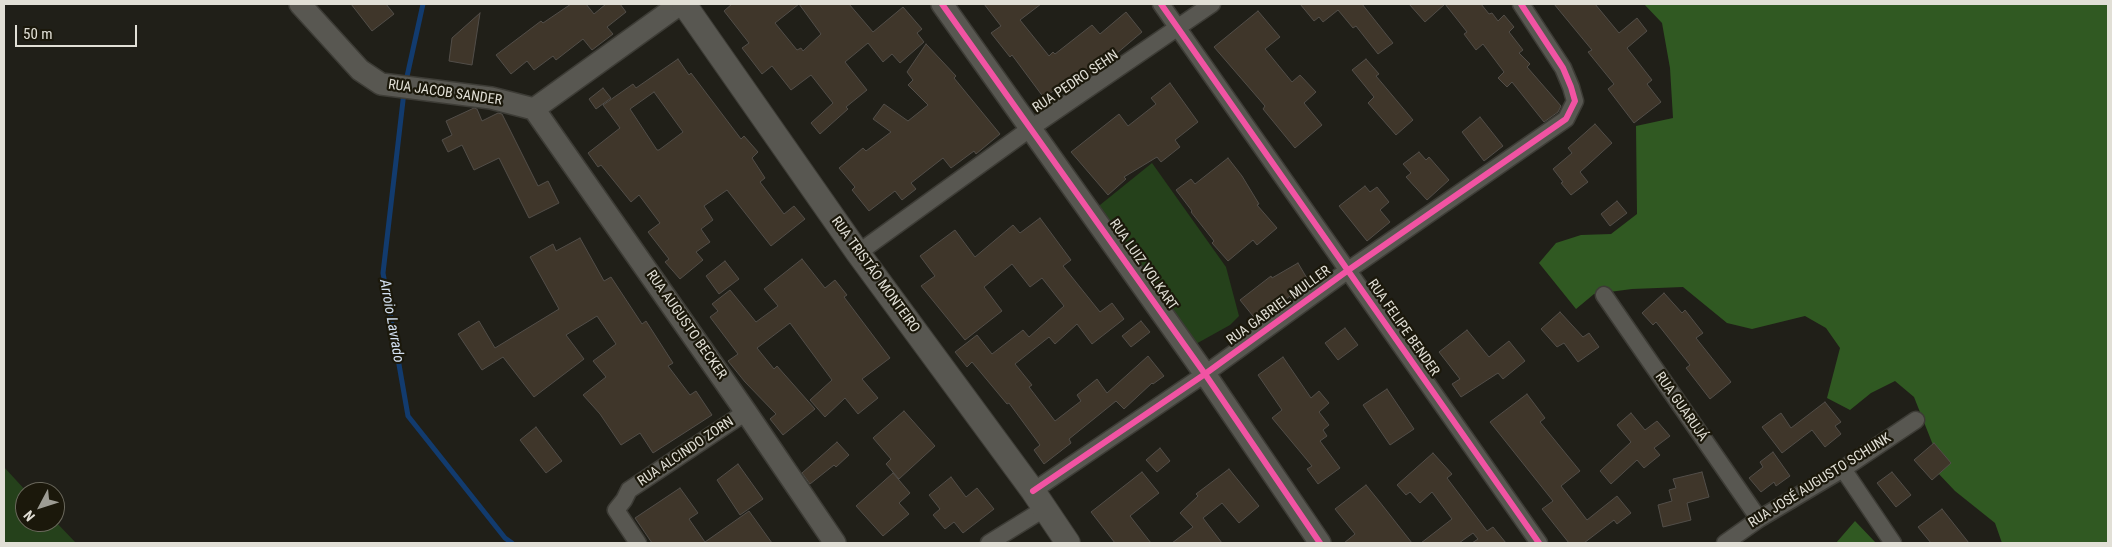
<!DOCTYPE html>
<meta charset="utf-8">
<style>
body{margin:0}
#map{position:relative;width:2112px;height:547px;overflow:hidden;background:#201f18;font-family:"Roboto Condensed",sans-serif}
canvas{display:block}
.frame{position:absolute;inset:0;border:5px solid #e1dfd6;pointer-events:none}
.north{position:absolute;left:15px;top:482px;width:50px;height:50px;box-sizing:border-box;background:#1b180b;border:1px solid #6a685c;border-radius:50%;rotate:230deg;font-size:14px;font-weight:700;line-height:20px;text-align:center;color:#e1dfd6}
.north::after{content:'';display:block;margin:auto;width:18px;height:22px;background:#9d9c94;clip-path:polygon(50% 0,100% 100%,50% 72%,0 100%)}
.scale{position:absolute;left:15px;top:25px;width:122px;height:22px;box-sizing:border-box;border:2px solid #e1dfd6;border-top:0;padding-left:6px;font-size:15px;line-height:18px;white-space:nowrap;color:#e1dfd6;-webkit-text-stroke:4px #1b180b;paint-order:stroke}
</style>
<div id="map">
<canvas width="2112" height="547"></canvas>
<div class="frame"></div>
<div class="north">N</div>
<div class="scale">50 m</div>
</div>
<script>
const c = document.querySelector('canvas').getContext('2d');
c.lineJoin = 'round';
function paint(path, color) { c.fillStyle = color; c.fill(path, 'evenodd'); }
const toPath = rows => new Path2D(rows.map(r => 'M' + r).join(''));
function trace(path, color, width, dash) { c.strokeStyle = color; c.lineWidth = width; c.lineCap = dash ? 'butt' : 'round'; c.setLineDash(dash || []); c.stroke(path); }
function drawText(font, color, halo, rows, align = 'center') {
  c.font = font + ' "Roboto Condensed",sans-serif'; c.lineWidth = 4.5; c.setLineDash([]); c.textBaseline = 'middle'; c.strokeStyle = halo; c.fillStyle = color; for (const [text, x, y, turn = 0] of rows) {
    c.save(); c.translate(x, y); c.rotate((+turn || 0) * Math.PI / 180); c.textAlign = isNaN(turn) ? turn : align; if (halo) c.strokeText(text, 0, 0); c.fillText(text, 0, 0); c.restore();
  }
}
const green = toPath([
 [1152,163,1226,267,1239,316,1230,325,1194,345,1095,209],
 [4,467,27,492,25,492,25,522,55,521,76,543,4,543]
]);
const forest = toPath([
 [1644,4,2108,4,2108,543,2002,543,1995,523,1955,491,1937,472,1933,445,1914,397,1895,381,1871,393,1850,410,1827,398,1840,348,1826,328,1805,316,1752,329,1727,323,1683,287,1632,289,1594,294,1576,309,1539,263,1556,243,1581,235,1611,234,1637,214,1636,126,1673,118,1670,68,1662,23],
 [1855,521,1876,543,1836,543]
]);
const stream = toPath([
 [406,81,423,4],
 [404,92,383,273,408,416,505,538,512,543]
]);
const building = toPath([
 [351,4,386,4,394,14,372,31,351,4],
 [571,4,586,4,594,14,606,4,620,4,626,12,607,27,613,34,592,50,583,39,556,60,553,56,534,70,527,61,511,74,496,55,541,21,543,23,571,4],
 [732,4,849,4,873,32,903,7,922,29,917,33,924,42,900,63,892,54,883,62,868,43,845,62,867,90,846,107,848,109,820,134,811,123,833,103,811,75,791,90,772,66,762,74,742,48,749,43,724,11,732,4],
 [799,4,821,34,803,51,801,48,797,50,775,23,799,4],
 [984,4,1041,4,1020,20,1049,56,1053,52,1055,54,1092,25,1100,34,1126,12,1142,32,1116,54,1118,56,1076,85,1070,78,1044,98,1012,55,1010,57,991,33,1001,26,984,4],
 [1300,4,1362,4,1393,43,1378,54,1356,26,1353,28,1338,10,1323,22,1319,17,1314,21,1300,4],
 [1409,4,1481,4,1489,14,1492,13,1498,21,1504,15,1514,27,1509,32,1523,50,1519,53,1530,64,1527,67,1561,106,1558,112,1544,122,1512,82,1507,87,1498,78,1504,72,1483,44,1476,50,1464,34,1467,32,1445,4,1425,22,1409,4],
 [1554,4,1595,4,1619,33,1637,18,1647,31,1627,48,1652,80,1647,84,1661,102,1634,123,1608,89,1614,84,1588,52,1592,50,1554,4],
 [1258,11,1280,37,1265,49,1292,82,1300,75,1316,92,1304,103,1322,125,1295,148,1263,109,1265,106,1214,47,1258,11],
 [480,13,472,65,449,61,452,38,480,13],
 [926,44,956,76,954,78,1000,134,976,154,974,151,951,168,943,158,911,183,916,189,902,200,895,191,869,211,852,190,855,187,839,168,863,148,866,151,891,132,873,119,884,104,908,121,928,105,908,85,913,80,907,72,926,44],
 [678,59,689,75,691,73,741,139,744,136,758,152,752,158,765,178,760,182,784,214,794,206,805,219,771,246,727,190,704,206,713,220,701,229,710,242,696,252,703,260,680,279,665,262,669,259,648,232,660,223,639,195,631,202,601,165,598,167,588,153,620,128,603,105,633,84,636,88,678,59],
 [654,92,683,132,659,150,657,150,630,109,654,92],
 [1366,59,1379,74,1376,76,1413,120,1396,135,1368,103,1374,97,1352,70,1366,59],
 [1170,83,1198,122,1175,140,1180,147,1161,162,1157,157,1124,177,1126,179,1108,195,1071,152,1119,114,1128,126,1156,104,1151,98,1170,83],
 [603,88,611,98,596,109,589,99,603,88],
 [474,108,477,109,482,121,498,113,502,114,538,186,548,181,559,203,529,218,499,158,474,170,462,145,448,152,442,140,452,135,446,121,474,108],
 [1480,117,1503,146,1484,161,1462,132,1480,117],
 [1595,124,1612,143,1580,172,1588,182,1571,195,1561,183,1563,182,1553,169,1572,153,1568,148,1595,124],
 [1419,152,1426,160,1429,157,1449,180,1427,200,1406,177,1411,173,1403,164,1419,152],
 [1228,158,1242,176,1259,204,1257,205,1277,228,1257,245,1253,240,1228,261,1212,243,1214,241,1191,212,1192,211,1176,190,1191,179,1195,184,1228,158],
 [1365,186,1370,192,1377,187,1389,202,1380,210,1390,222,1367,241,1339,206,1365,186],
 [1617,201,1627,213,1610,226,1601,214,1617,201],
 [1040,218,1071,260,1063,266,1100,312,1112,303,1124,319,1092,344,1077,324,1055,344,1049,337,1015,364,1032,385,1029,387,1055,421,1081,401,1077,395,1097,379,1107,393,1148,356,1164,376,1153,384,1152,383,1124,409,1116,401,1069,439,1071,443,1044,464,1034,450,1040,445,1009,403,1007,404,972,362,967,367,955,352,977,335,992,354,1023,330,1029,337,1064,306,1042,278,1030,287,1012,264,984,287,1002,311,965,340,921,286,935,276,920,256,955,230,975,257,1013,225,1020,233,1040,218],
 [580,238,604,281,611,277,642,324,646,321,673,363,668,366,690,395,696,391,712,415,653,453,640,433,621,445,600,414,583,395,606,377,593,361,616,344,597,316,566,335,584,359,534,397,503,357,482,370,458,334,479,321,495,348,559,309,530,257,553,244,556,251,580,238],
 [802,259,825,288,835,280,847,295,844,297,890,358,862,379,878,398,858,414,845,398,825,417,810,400,832,380,790,323,757,348,774,369,777,366,815,409,783,435,770,419,776,414,745,382,728,361,738,354,710,317,718,311,712,304,730,290,756,322,778,306,764,289,802,259],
 [725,261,739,279,719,294,706,276,725,261],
 [1298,263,1311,285,1291,299,1290,296,1257,321,1240,300,1271,276,1272,278,1298,263],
 [1664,293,1682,313,1685,310,1703,333,1696,338,1731,382,1710,399,1686,368,1690,365,1656,322,1653,325,1642,313,1664,293],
 [1560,312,1583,337,1589,333,1599,347,1578,362,1564,343,1557,347,1541,329,1560,312],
 [1141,321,1150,332,1131,347,1122,336,1141,321],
 [1345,328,1358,345,1338,360,1325,343,1345,328],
 [1467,330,1489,357,1509,341,1525,361,1503,379,1498,373,1461,397,1452,384,1460,379,1439,352,1467,330],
 [1283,357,1311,398,1319,391,1329,403,1319,412,1329,425,1323,430,1327,436,1320,441,1340,468,1318,484,1307,469,1312,466,1272,418,1282,410,1258,375,1283,357],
 [1387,389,1414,429,1390,445,1363,405,1387,389],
 [1527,394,1545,418,1540,422,1580,471,1561,486,1587,520,1617,496,1631,513,1617,524,1614,520,1584,543,1569,543,1542,509,1553,501,1490,422,1527,394],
 [1825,402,1841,422,1835,426,1841,434,1825,447,1812,430,1782,453,1762,427,1781,413,1791,428,1825,402],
 [904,411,935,446,899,479,886,464,891,459,873,438,904,411],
 [1631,413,1645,430,1657,421,1670,436,1654,448,1660,455,1644,468,1637,460,1611,484,1600,471,1631,442,1617,425,1631,413],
 [536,427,562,461,546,473,520,440,536,427],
 [837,442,849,455,836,467,834,465,810,484,802,473,837,442],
 [1934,443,1951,463,1932,480,1914,460,1934,443],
 [1160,448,1170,461,1157,472,1146,460,1160,448],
 [1773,452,1790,476,1776,486,1774,482,1761,492,1749,478,1763,467,1760,462,1773,452],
 [1433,453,1452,474,1447,478,1487,531,1493,527,1506,543,1472,543,1478,539,1473,533,1459,543,1421,543,1452,519,1432,492,1420,503,1410,492,1406,495,1397,485,1433,453],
 [738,464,763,499,740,515,717,480,738,464],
 [1229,469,1259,506,1239,523,1222,503,1203,518,1222,543,1172,543,1193,527,1180,513,1198,496,1196,494,1229,469],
 [1142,472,1159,493,1130,516,1151,543,1115,543,1091,512,1142,472],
 [1702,472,1709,497,1687,503,1691,520,1663,527,1658,505,1672,501,1669,490,1676,488,1673,479,1702,472],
 [1892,472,1911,495,1896,507,1877,483,1892,472],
 [893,473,910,493,899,503,909,514,883,536,856,506,893,473],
 [951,477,966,497,977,488,994,509,963,533,954,522,945,529,933,515,940,509,929,495,951,477],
 [1366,485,1379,501,1412,543,1344,543,1355,534,1335,509,1366,485],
 [680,488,698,513,689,519,705,542,749,511,772,543,652,543,635,518,680,488],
 [1942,509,1969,543,1931,543,1918,527,1942,509]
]);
const minor = toPath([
 [1161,4,1539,543],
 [858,253,1031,128,1212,4],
 [1604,295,1759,519],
 [1843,469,1893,543],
 [1033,491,1205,374,1347,271,1566,119,1575,101,1571,87,1563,68,1521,4],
 [638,543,616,510,624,500,629,490,746,412],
 [989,543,1044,509],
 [1725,543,1759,519,1843,469,1916,420]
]);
const tertiary = toPath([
 [300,4,360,70,381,84,491,98,534,109],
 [942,4,1205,374,1320,543],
 [534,109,746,412,835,543],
 [534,109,680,4]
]);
const secondary = toPath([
 [684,4,858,253,1033,491,1068,543]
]);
const cycleway = toPath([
 [942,4,1205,374,1320,543],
 [1161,4,1539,543],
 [1033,491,1205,374,1347,271,1566,119,1575,101,1571,87,1563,68,1521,4]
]);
const streetNames = [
 ["RUA PEDRO SEHN",1076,82,-34],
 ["RUA JACOB SANDER",445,93,8],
 ["RUA LUIZ VOLKART",1143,265,55],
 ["RUA TRISTÃO MONTEIRO",875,275,54],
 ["RUA GABRIEL MULLER",1279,306,-36],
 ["RUA AUGUSTO BECKER",686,325,55],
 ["RUA FELIPE BENDER",1403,328,55],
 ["RUA GUARUJÁ",1681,407,55],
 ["RUA ALCINDO ZORN",686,452,-34],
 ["RUA JOSÉ AUGUSTO SCHUNK",1820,481,-32]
];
const waterNames = [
 ["Arroio Lavrado",391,321,80]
];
paint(green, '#25411b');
paint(forest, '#305922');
trace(stream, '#123b6e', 5);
paint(building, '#3f362a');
trace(building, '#524e49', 1);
trace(minor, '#3d3c36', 19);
trace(tertiary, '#3d3c36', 24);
trace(secondary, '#3d3c36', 26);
trace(minor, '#585751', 16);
trace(tertiary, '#585751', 21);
trace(secondary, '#585751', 24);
trace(cycleway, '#f153a3', 6);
drawText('14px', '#e1dfd6', '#1b180b', streetNames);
drawText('italic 15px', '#d3e0f1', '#1b180b', waterNames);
</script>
